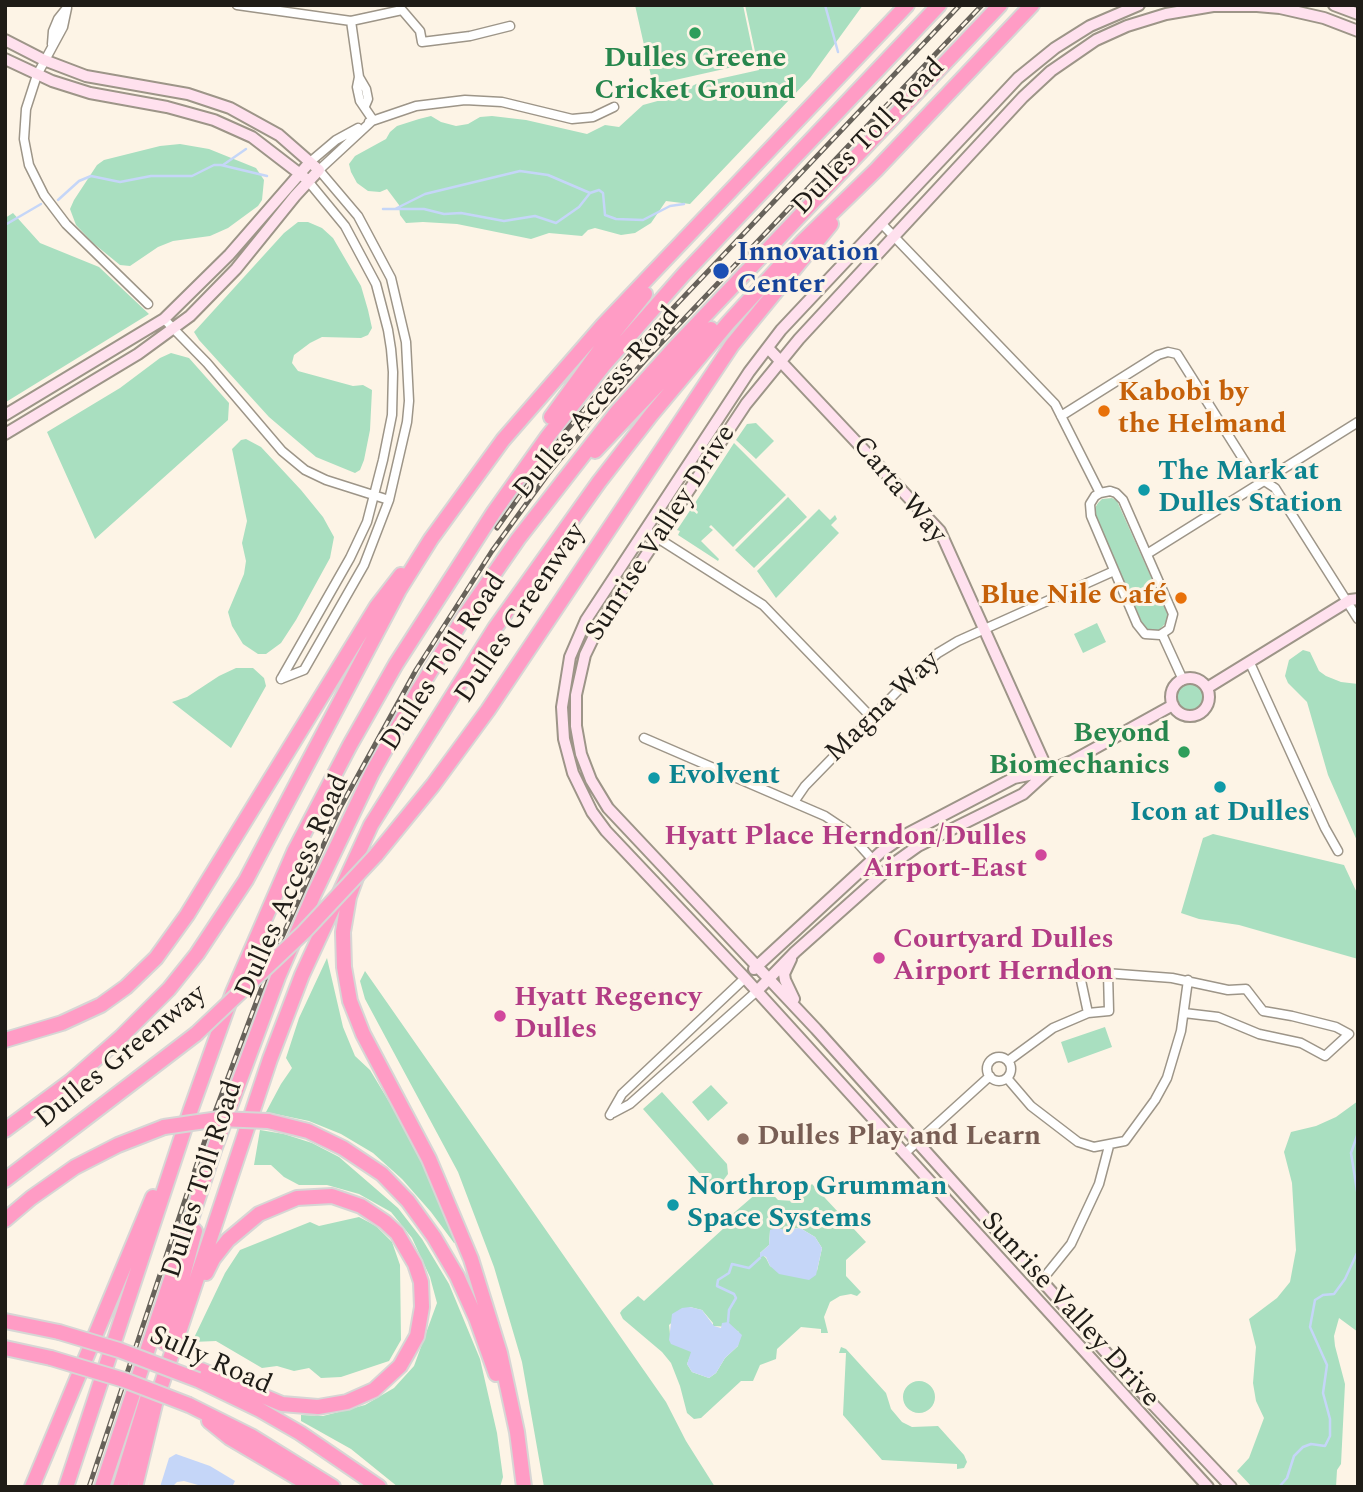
<!DOCTYPE html>
<meta charset="utf-8">
<style>
body{margin:0}
#map{position:relative;width:1363px;height:1492px;overflow:hidden;background:#fdf4e6;font-family:Spectral,serif}
canvas{display:block}
.frame{position:absolute;inset:0;border:7px solid #1f1c17;pointer-events:none}
</style>
<div id="map">
<canvas width="1363" height="1492"></canvas>
<div class="frame"></div>
</div>
<script>
const c = document.querySelector('canvas').getContext('2d');
c.lineJoin = 'round';
function paint(path, color) { c.fillStyle = color; c.fill(path, 'evenodd'); }
const toPath = rows => new Path2D(rows.map(r => 'M' + r).join(''));
function trace(path, color, width, dash) { c.strokeStyle = color; c.lineWidth = width; c.lineCap = dash ? 'butt' : 'round'; c.setLineDash(dash || []); c.stroke(path); }
function drawText(font, color, halo, rows, align = 'center') {
  c.font = font + ' Spectral,serif'; c.lineWidth = 6; c.setLineDash([]); c.textBaseline = 'middle'; c.strokeStyle = halo; c.fillStyle = color; for (const [text, x, y, turn = 0] of rows) {
    c.save(); c.translate(x, y); c.rotate((+turn || 0) * Math.PI / 180); c.textAlign = isNaN(turn) ? turn : align; if (halo) c.strokeText(text, 0, 0); c.fillText(text, 0, 0); c.restore();
  }
}
const green = toPath([
 [635,5,743,5,755,62,653,85],
 [745,5,863,5,810,78,690,204,666,201,651,223,635,233,621,235,595,228,588,230,582,236,549,233,531,239,457,224,423,222,406,223,400,215,399,205,387,189,380,192,368,191,357,183,351,172,349,164,355,156,386,139,390,132,397,126,419,119,431,116,441,122,456,126,468,124,480,117,492,116,526,120,587,134,605,125,619,127,643,105,672,97,696,84,759,70],
 [180,144,209,149,256,168,264,180,262,200,258,206,228,228,210,236,173,241,158,247,130,266,120,265,93,243,76,225,70,209,74,200,97,165,104,160,160,146],
 [13,213,40,243,99,267,149,314,6,402,5,218],
 [298,222,308,222,322,228,333,238,361,286,368,310,372,328,368,335,361,338,322,337,310,343,294,355,292,363,298,371,353,386,363,385,372,390,370,430,364,460,360,470,355,473,316,457,269,417,199,340,194,332,284,233],
 [171,353,189,358,229,403,228,420,95,539,47,432,120,388,160,358],
 [756,423,774,441,756,459,736,440,747,424],
 [246,439,261,447,301,490,323,517,334,537,330,558,296,620,281,643,266,654,258,654,243,644,232,626,228,612,244,574,246,561,242,543,247,521,232,449,241,440],
 [734,443,786,495,733,547,711,525,709,527,713,530,701,541,719,559,718,561,678,535,680,531,677,530,691,509,697,514,698,512,693,506],
 [788,497,807,517,754,568,735,550],
 [1112,498,1117,501,1168,615,1167,622,1159,630,1148,630,1144,627,1096,516,1095,508,1098,503,1102,499],
 [819,509,830,520,835,515,837,519,831,525,839,533,776,598,757,571],
 [1097,623,1106,642,1083,653,1074,634],
 [1303,650,1310,652,1319,671,1326,676,1341,682,1358,684,1358,843,1328,775,1307,702,1288,683,1285,676,1289,660],
 [236,668,253,668,264,678,266,686,231,748,172,702,187,697,219,676],
 '1177 697a14 14 0 1 1 28 0a14 14 0 1 1-28 0Z',
 [1213,834,1344,865,1358,895,1358,959,1239,925,1199,919,1181,913,1203,838],
 [327,958,343,1027,355,1056,370,1070,408,1133,458,1241,454,1243,431,1212,402,1179,373,1153,341,1134,309,1121,266,1112,281,1084,292,1068,286,1058,299,1018],
 [365,971,666,1402,686,1441,715,1487,544,1487,522,1362,494,1267,458,1172,365,999,360,981],
 [1105,1027,1112,1047,1068,1063,1061,1042],
 [711,1085,728,1103,708,1121,692,1102],
 [662,1092,727,1164,728,1174,722,1182,717,1184,707,1182,643,1109],
 [1358,1101,1358,1332,1339,1318,1334,1336,1335,1346,1345,1384,1341,1464,1337,1470,1336,1487,1252,1487,1237,1471,1249,1458,1264,1418,1256,1401,1253,1383,1256,1347,1249,1319,1277,1298,1290,1282,1296,1250,1292,1183,1284,1152,1291,1132,1316,1126,1336,1117],
 [260,1130,284,1134,312,1143,339,1157,398,1208,422,1239,449,1284,480,1359,497,1433,503,1477,500,1487,398,1487,351,1449,301,1421,301,1415,323,1416,365,1405,394,1388,414,1366,437,1303,430,1277,412,1238,391,1212,359,1194,327,1185,299,1185,284,1177,271,1165,254,1165],
 [812,1184,866,1242,846,1260,846,1276,861,1292,857,1296,851,1294,840,1296,830,1302,824,1317,828,1333,821,1333,821,1329,801,1327,777,1349,776,1359,760,1365,753,1381,741,1381,701,1418,694,1419,687,1413,680,1386,671,1363,662,1352,623,1319,620,1313,622,1310,638,1296,644,1301,724,1228,721,1224,765,1186,778,1200,794,1201],
 [800,1228,815,1237,822,1248,817,1271,790,1275,770,1266,766,1258,760,1253,769,1245,770,1231],
 [690,1307,702,1310,713,1323,713,1326,731,1327,739,1332,738,1346,725,1358,716,1373,709,1378,692,1372,687,1364,692,1352,688,1348,671,1343,669,1325],
 [359,1217,376,1226,392,1242,400,1265,401,1340,389,1361,341,1377,321,1378,309,1368,294,1371,277,1366,262,1368,216,1341,192,1342,225,1273,240,1250,310,1222,319,1226],
 [841,1347,846,1349,886,1393,891,1409,902,1422,912,1427,938,1426,964,1455,967,1462,964,1468,957,1469,957,1464,882,1460,843,1415,846,1353,839,1353],
 '903 1397a16 16 0 1 1 32 0a16 16 0 1 1-32 0Z'
]);
const water = toPath([
 [777,1228,785,1230,800,1228,815,1237,822,1248,816,1275,809,1280,779,1274,770,1266,766,1257,763,1256,760,1258,760,1253,769,1245,770,1230],
 [690,1307,702,1310,714,1326,721,1328,722,1323,728,1322,742,1335,738,1346,725,1358,716,1373,709,1378,692,1372,687,1364,691,1352,671,1344,669,1340,672,1314,682,1308],
 [176,1454,210,1466,235,1481,232,1487,205,1487,184,1481,177,1482,172,1487,160,1487,169,1458]
]);
const stream = toPath([
 [825,5,838,52],
 [223,165,246,149],
 [58,200,79,181,91,176,120,182,151,176,192,176,214,165,221,165,267,176],
 [383,209,424,209,444,214,461,213,504,221,535,216,556,223,579,207,590,193],
 [395,209,425,194,520,171,548,175,590,193,599,190,603,193,605,215,616,219,643,220,670,206,684,204],
 [5,225,41,204],
 [1358,1133,1351,1153,1358,1197],
 [728,1322,729,1310,736,1298,734,1294,717,1286,718,1280,729,1273,732,1264,749,1268,760,1258],
 [1279,1487,1287,1478,1294,1456,1303,1447,1311,1444,1325,1446,1330,1436,1330,1419,1323,1393,1327,1365,1310,1327,1315,1300,1323,1295,1334,1294,1345,1279,1358,1251]
]);
const street = toPath([
 [237,5,351,21,402,10,420,31,422,42,470,36,510,26],
 [67,8,63,27,37,75,26,109,24,139,29,165,44,195,66,224,148,304],
 [351,21,359,77,357,87,360,101,373,120],
 [52,44,53,31,58,19,66,9],
 [359,77,366,89,368,99,365,106],
 [369,122,416,106,465,100,502,102,572,119,593,117,614,107],
 [310,162,336,140,358,128],
 [881,223,1055,404,1100,493],
 [164,319,207,363,282,451,305,470,326,480,389,500],
 [1061,416,1158,355,1168,352,1177,354,1252,473,1275,488,1358,619],
 [1110,491,1116,493,1123,500,1173,614,1169,629,1160,635,1145,634,1137,624,1091,516,1090,504,1095,496,1100,493,1110,491],
 [645,530,763,605,872,718],
 [1147,554,1358,422],
 [1162,634,1183,680],
 [1250,663,1325,828,1338,851],
 [281,679,304,670,364,565,389,500,407,422,409,401,406,342,391,278,358,216,319,170,373,120],
 [281,679,350,558,367,522,383,460,392,415,393,372,391,349,388,330,376,284,345,226,308,181],
 [644,738,825,816,846,830,873,860],
 [794,802,805,786,919,669,938,653,958,641,1114,571],
 [1088,1013,1079,971,1172,978,1228,990,1246,989,1263,1011,1292,1016,1336,1027,1349,1034,1325,1056,1301,1043,1259,1034,1218,1017,1184,1013],
 '987 1069a12 12 0 1 1 24 0a12 12 0 1 1-24 0Z',
 [1008,1061,1053,1028,1088,1013,1109,1011,1108,973],
 [1007,1078,1031,1106,1078,1142,1094,1147,1125,1141,1155,1100,1167,1078,1181,1031,1188,980],
 [613,1113,630,1104,757,991],
 [610,1115,622,1094,745,978],
 [904,1154,990,1076],
 [1042,1280,1071,1244,1099,1184,1109,1146]
]);
const secondary = toPath([
 [1139,5,1090,26,1055,48,1018,78,781,330,749,372,586,620,570,657,562,707,564,739,573,773,592,812,606,831,745,978,1208,1487],
 [1334,5,1358,14],
 [5,40,44,60,86,76,188,94,230,108,279,135,319,170,295,196,236,269,190,316,138,354,5,434],
 [5,59,52,81,90,93,167,107,214,120,252,137,304,177],
 [768,348,940,531,1048,771],
 [5,415,164,319,229,255,310,162],
 '1171 697a19 19 0 1 1 38 0a19 19 0 1 1-38 0Z',
 [1207,688,1350,600,1358,599],
 [791,959,784,974,785,980,794,999],
 [754,969,881,852,907,834,1014,778,1048,771,1072,761,1173,705],
 [757,991,795,952,897,861,918,846,1023,794,1046,773],
 [1231,1487,1145,1396,816,1029,608,808,591,780,581,754,576,726,576,695,585,655,599,626,746,404,799,339,1023,97,1051,71,1096,40,1127,26,1166,14,1213,6,1257,6,1280,8,1324,18,1358,31]
]);
const highway = toPath([
 [551,417,599,351,645,294],
 [595,451,711,329],
 [376,855,433,785,488,710,732,345,831,224],
 [357,875,349,897,343,932,344,967,350,1001,363,1034,429,1159,471,1259,500,1353,517,1432,524,1487],
 [5,1040,62,1023,101,1005,126,987,156,958,187,915,377,606,401,575],
 [268,1121,308,1131,343,1148,382,1174,408,1201,434,1237,457,1276,476,1318,496,1374],
 [5,1130,71,1081,121,1037,169,989,197,954,246,880,399,590,431,539,503,440,603,325,907,5],
 [5,1180,196,1034],
 [5,1220,31,1198,75,1167,118,1145,164,1127],
 [5,1321,59,1332],
 [165,1343,195,1231],
 [5,1348,51,1358],
 [201,1370,282,1404,318,1407,347,1402,374,1390,400,1366,417,1336,422,1307,421,1282,415,1264,397,1233,385,1222,361,1206,332,1196,297,1198,259,1214,228,1240,213,1259,206,1273],
 [198,1380,260,1410,300,1433,379,1487],
 [189,1405,251,1436,333,1487],
 [209,1421,230,1438,313,1487],
 [32,1487,153,1197],
 [66,1487,191,1109,233,992,294,852,350,745,396,664,494,512,548,436,604,365,684,274,939,5],
 [102,1487,215,1147,278,977,314,894,372,773,418,691,466,614,518,539,616,413,677,345,1000,5],
 [120,1487,147,1399],
 [135,1487,155,1404,270,1059,302,975,371,825,495,628,599,482,651,415,728,323,802,242,876,170,1032,5]
]);
const rail = toPath([
 [497,528,566,431,641,342,960,5],
 [89,1487,209,1128,274,955,340,808,416,670,492,551,548,474,593,419,647,358,982,5]
]);
const highwayBridge = toPath([
 [196,1034,304,932,376,855],
 [164,1127,219,1119,268,1121],
 [59,1332,119,1350,198,1380],
 [51,1358,124,1380,189,1405]
]);
const markers = [
 [695,33,7,"#2e9e5b"],
 [721,271,9,"#1a4fb4"],
 [1104,411,7,"#e8710a"],
 [1144,490,7,"#0f9aa8"],
 [1181,598,7,"#e8710a"],
 [1184,752,7,"#2e9e5b"],
 [654,778,7,"#0f9aa8"],
 [1220,787,7,"#0f9aa8"],
 [1041,855,7,"#d1479c"],
 [879,958,7,"#d1479c"],
 [500,1016,7,"#d1479c"],
 [743,1139,7,"#8d6e63"],
 [673,1205,7,"#0f9aa8"]
];
const leisureNames = [
 ["Dulles Greene",695,61],
 ["Cricket Ground",695,93],
 ["Beyond",1170,736,"right"],
 ["Biomechanics",1170,768,"right"]
];
const streetNames = [
 ["Dulles Toll Road",870,138,-46],
 ["Dulles Access Road",598,404,-50],
 ["Carta Way",898,491,50],
 ["Sunrise Valley Drive",662,534,-57],
 ["Dulles Greenway",522,614,-56],
 ["Dulles Toll Road",445,663,-57],
 ["Magna Way",884,708,-44],
 ["Dulles Access Road",294,887,-66],
 ["Dulles Greenway",122,1058,-39],
 ["Dulles Toll Road",204,1180,-72],
 ["Sunrise Valley Drive",1069,1311,48],
 ["Sully Road",210,1362,24]
];
const transitNames = [
 ["Innovation",737,255],
 ["Center",737,287]
];
const foodNames = [
 ["Kabobi by",1118,395],
 ["the Helmand",1118,427],
 ["Blue Nile Café",1167,598,"right"]
];
const cultureNames = [
 ["The Mark at",1158,474],
 ["Dulles Station",1158,506],
 ["Evolvent",668,778],
 ["Icon at Dulles",1220,815,"center"],
 ["Northrop Grumman",687,1189],
 ["Space Systems",687,1221]
];
const hotelNames = [
 ["Hyatt Place Herndon/Dulles",1027,839,"right"],
 ["Airport-East",1027,871,"right"],
 ["Courtyard Dulles",893,942],
 ["Airport Herndon",893,974],
 ["Hyatt Regency",514,1000],
 ["Dulles",514,1032]
];
const educationNames = [
 ["Dulles Play and Learn",757,1139]
];
paint(green, '#a9dfc0');
paint(water, '#c5d6f8');
trace(stream, '#c5d6f8', 2.5);
trace(street, '#9d9588', 11);
trace(secondary, '#9d9588', 14);
trace(highway, '#d7d6d5', 18);
trace(street, '#fff', 8);
trace(secondary, '#ffe1ee', 10);
trace(highway, '#ff9cc5', 14);
trace(rail, '#67625a', 5);
trace(rail, '#fdf4e6', 2.5, [8]);
trace(highwayBridge, '#d7d6d5', 18, []);
trace(highwayBridge, '#ff9cc5', 14);
for (const [x, y, r, color] of markers) { const dot = new Path2D(); dot.arc(x, y, r, 0, 2 * Math.PI); c.fillStyle = color; c.fill(dot); trace(dot, '#fdf4e6', 2.5); }
drawText('bold 28px', '#27864d', '#fdf4e6', leisureNames);
drawText('28px', '#1f1c17', '#fdf4e6', streetNames);
drawText('bold 28px', '#164399', '#fdf4e6', transitNames, 'left');
drawText('bold 28px', '#c56008', '#fdf4e6', foodNames, 'left');
drawText('bold 28px', '#0d838f', '#fdf4e6', cultureNames, 'left');
drawText('bold 28px', '#b23c85', '#fdf4e6', hotelNames, 'left');
drawText('bold 28px', '#785e54', '#fdf4e6', educationNames, 'left');
</script>
